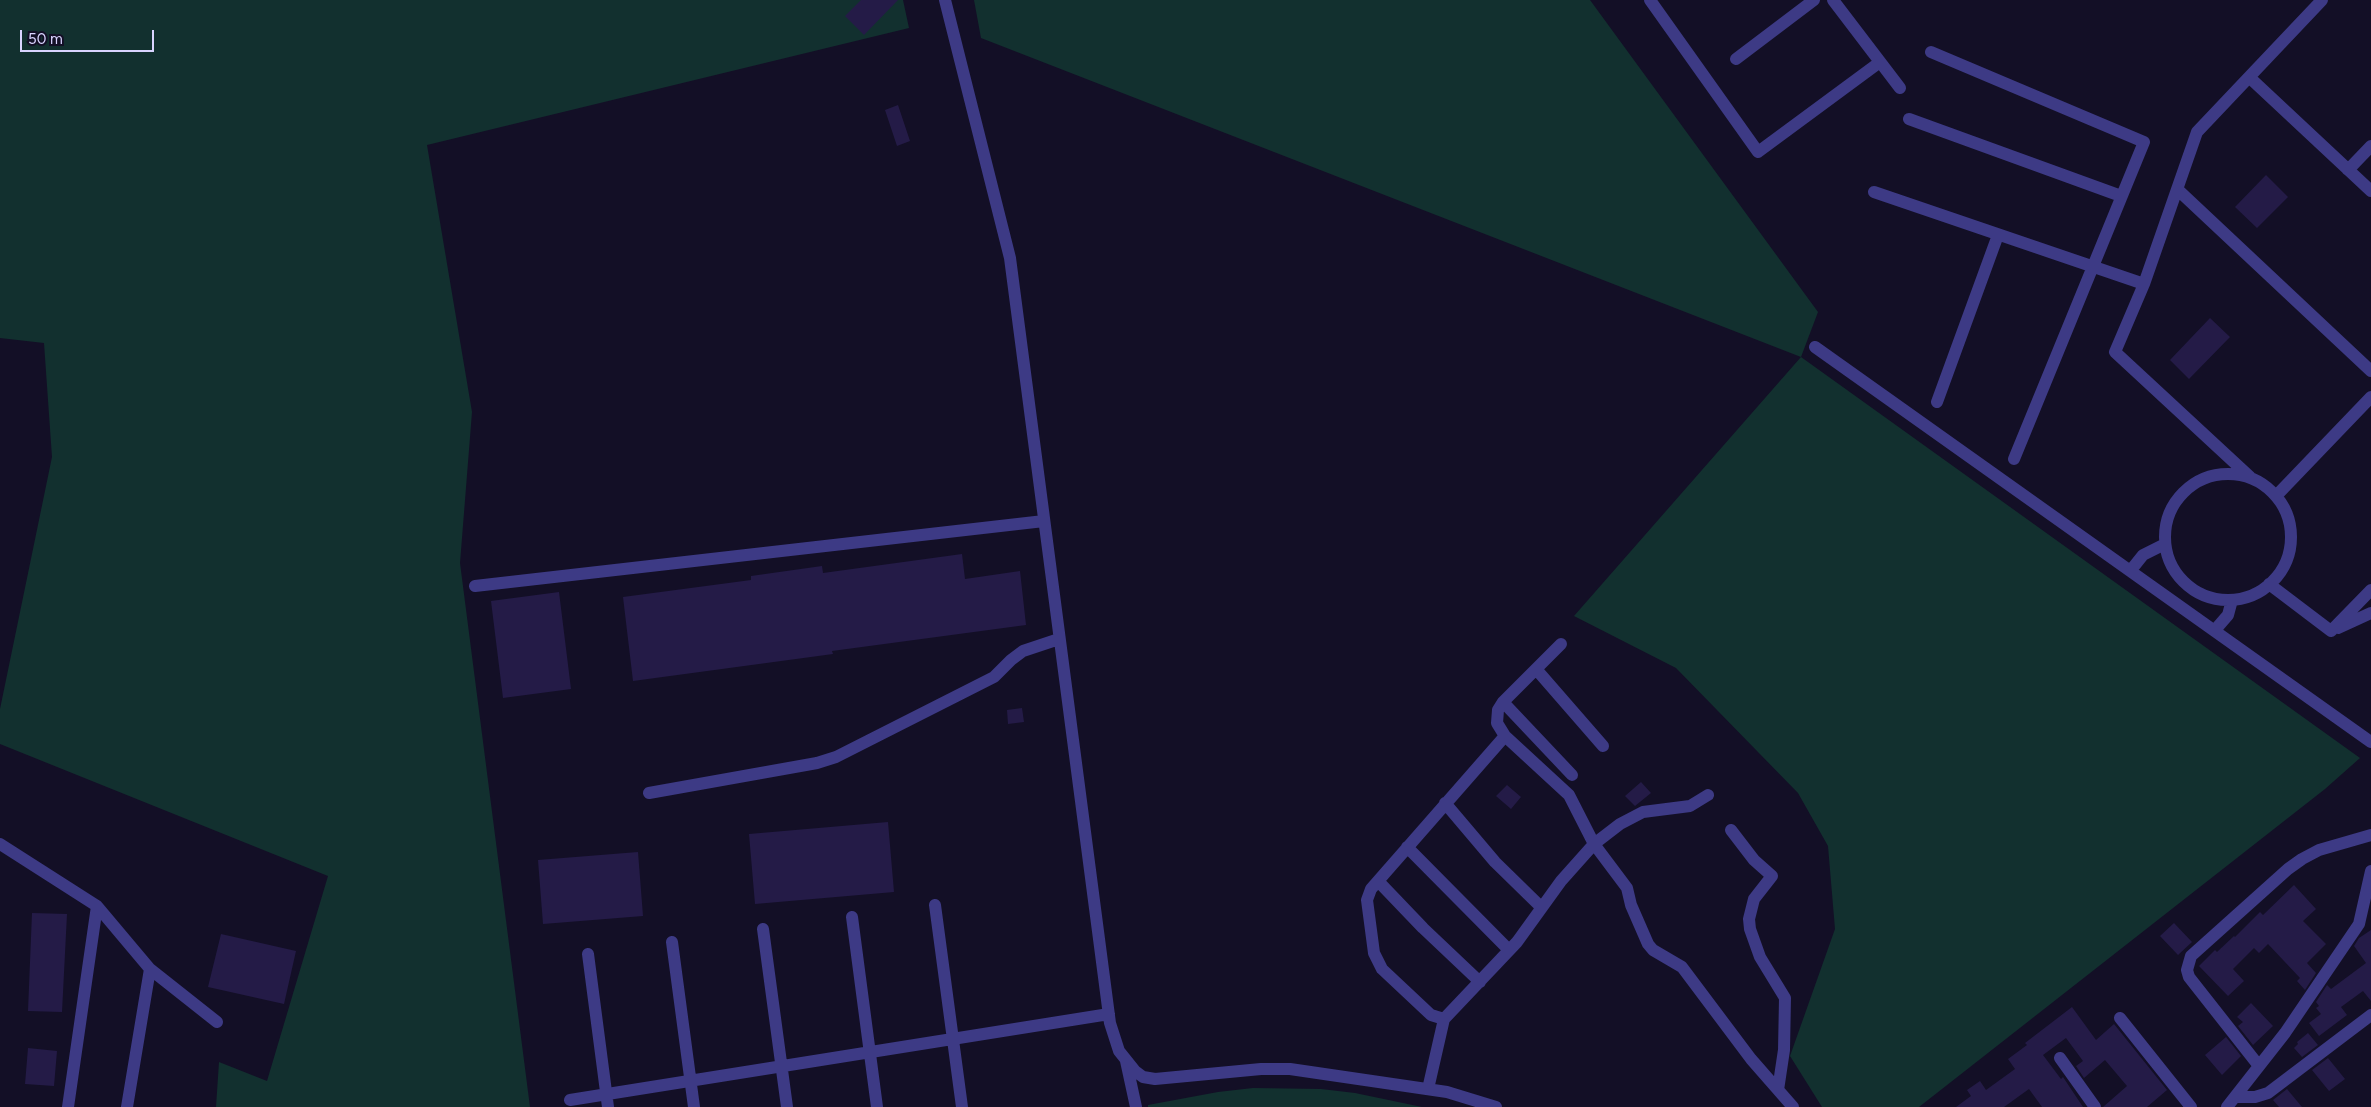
<!DOCTYPE html>
<style>
body{margin:0}
#map{position:relative;width:2371px;height:1107px;overflow:hidden;background:#130f26;font-family:Figtree,sans-serif}
canvas{display:block}
.scale{position:absolute;left:20px;top:30px;width:134px;height:22px;box-sizing:border-box;border:2px solid #d9d4ff;border-top:0;padding-left:6px;font-size:15px;line-height:18px;white-space:nowrap;color:#d9d4ff;-webkit-text-stroke:4px #130f26;paint-order:stroke}
</style>
<div id="map">
<canvas width="2371" height="1107"></canvas>
<div class="scale">50 m</div>
</div>
<script>
const c = document.querySelector('canvas').getContext('2d');
c.lineJoin = 'round';
function paint(path, color) { c.fillStyle = color; c.fill(path, 'evenodd'); }
const toPath = rows => new Path2D(rows.map(r => 'M' + r).join(''));
function trace(path, color, width, dash) { c.strokeStyle = color; c.lineWidth = width; c.lineCap = dash ? 'butt' : 'round'; c.setLineDash(dash || []); c.stroke(path); }
const green = toPath([
 [0,0,903,0,909,28,427,145,472,412,460,563,530,1107,216,1107,219,1062,267,1081,328,876,0,744,0,709,52,457,44,343,0,338],
 [974,0,1590,0,1818,312,1801,357,2360,758,2325,789,1919,1107,1822,1107,1790,1056,1835,929,1828,846,1798,793,1676,668,1574,616,1801,357,981,38],
 [1253,1088,1321,1089,1355,1093,1422,1107,1148,1107,1148,1105,1218,1092]
]);
const building = toPath([
 [861,0,898,0,864,35,845,16],
 [898,105,910,141,897,146,885,110],
 [2266,175,2288,197,2257,228,2235,207],
 [2210,318,2230,337,2189,379,2170,360],
 [962,554,965,579,1020,571,1026,625,832,651,833,654,633,681,623,597,751,580,751,576,822,566,823,573],
 [559,592,571,689,503,698,491,601],
 [1022,708,1024,722,1008,724,1007,710],
 [1641,782,1651,793,1635,806,1625,796],
 [1507,785,1521,797,1511,809,1496,796],
 [888,822,894,892,755,904,749,834],
 [638,852,643,916,543,924,538,860],
 [2294,885,2316,909,2303,921,2326,944,2307,963,2316,973,2305,990,2297,981,2300,978,2268,944,2259,953,2254,948,2233,969,2244,981,2228,996,2199,966,2215,950,2217,952,2234,936,2235,937,2260,912,2263,915],
 [32,913,67,914,62,1012,28,1011],
 [2174,923,2192,942,2178,955,2160,936],
 [2371,930,2371,1001,2363,991,2341,1007,2347,1015,2319,1036,2309,1023,2321,1014,2316,1008,2319,1006,2316,1002,2327,985,2331,989,2366,963,2354,946,2359,938],
 [221,934,296,951,284,1004,208,987],
 [2251,1003,2273,1026,2253,1045,2238,1026,2243,1022,2237,1017],
 [2072,1007,2096,1040,2114,1024,2167,1090,2147,1107,2103,1107,2127,1086,2105,1060,2084,1078,2076,1066,2083,1061,2066,1038,2043,1055,2061,1079,2063,1077,2083,1107,2042,1107,2029,1089,2004,1107,1956,1107,1971,1096,1967,1090,1980,1081,1986,1090,2015,1069,2008,1059,2027,1045,2025,1043],
 [2308,1033,2318,1045,2302,1057,2294,1048,2298,1044,2297,1042],
 [2226,1037,2241,1056,2222,1075,2205,1055],
 [28,1048,57,1051,54,1086,25,1084],
 [2328,1058,2345,1079,2329,1091,2312,1070],
 [2287,1089,2302,1107,2279,1107,2273,1100]
]);
const minor = toPath([
 [945,0,1010,258,1110,1023,1119,1051,1135,1071,1143,1077,1155,1079,1261,1069,1290,1069,1447,1092,1496,1107],
 [1650,0,1758,152,1880,62],
 [1833,0,1900,88],
 [1931,52,2144,142,2014,459],
 [1736,59,1814,0],
 [2249,77,2371,191],
 [1909,119,2121,196],
 [2348,170,2371,146],
 [2177,189,2371,371],
 [1874,192,2144,284],
 [1815,347,2371,742],
 [1937,402,1998,235],
 '2165 537a63 63 0 1 1 126 0a63 63 0 1 1-126 0Z',
 [2250,477,2115,352,2144,284,2197,132,2322,0],
 [2276,496,2371,397],
 [2131,570,2143,555,2165,544],
 [2269,584,2331,631,2371,590],
 [475,586,1044,521],
 [2338,628,2371,613],
 [2215,630,2228,615,2232,600],
 [1561,644,1503,702,1498,710,1497,723,1505,736,1569,795,1594,844,1627,888,1631,905,1648,944,1653,950,1682,967,1751,1059,1793,1107],
 [1536,669,1603,746],
 [1503,702,1572,775],
 [649,793,817,763,836,757,994,677,1011,660,1023,651,1059,639],
 [1445,803,1495,862,1541,907],
 [1731,830,1754,860,1772,876,1754,899,1749,919,1750,929,1760,957,1785,998,1784,1050,1778,1090],
 [0,844,97,906,150,969,217,1022],
 [1407,847,1509,950],
 [1378,881,1423,928,1480,982],
 [935,905,962,1107],
 [852,917,877,1107],
 [763,929,787,1107],
 [672,942,694,1107],
 [588,954,608,1107],
 [2120,1018,2191,1107],
 [1444,1019,1431,1015,1382,969,1374,953,1367,900,1371,889,1505,736],
 [2060,1058,2095,1107],
 [1126,1061,1136,1107],
 [2259,1066,2189,977,2187,970,2191,956,2288,869,2302,859,2319,850,2371,835],
 [1428,1089,1444,1019,1517,942,1561,881,1594,844,1620,824,1643,812,1690,806,1708,795],
 [2235,1097,2255,1097,2268,1093,2371,1015],
 [570,1100,1109,1014],
 [68,1107,97,906],
 [127,1107,150,969],
 [2227,1107,2285,1033,2359,924,2371,871]
]);
paint(green, '#12302f');
paint(building, '#241b47');
trace(minor, '#3d3a85', 12);
</script>
